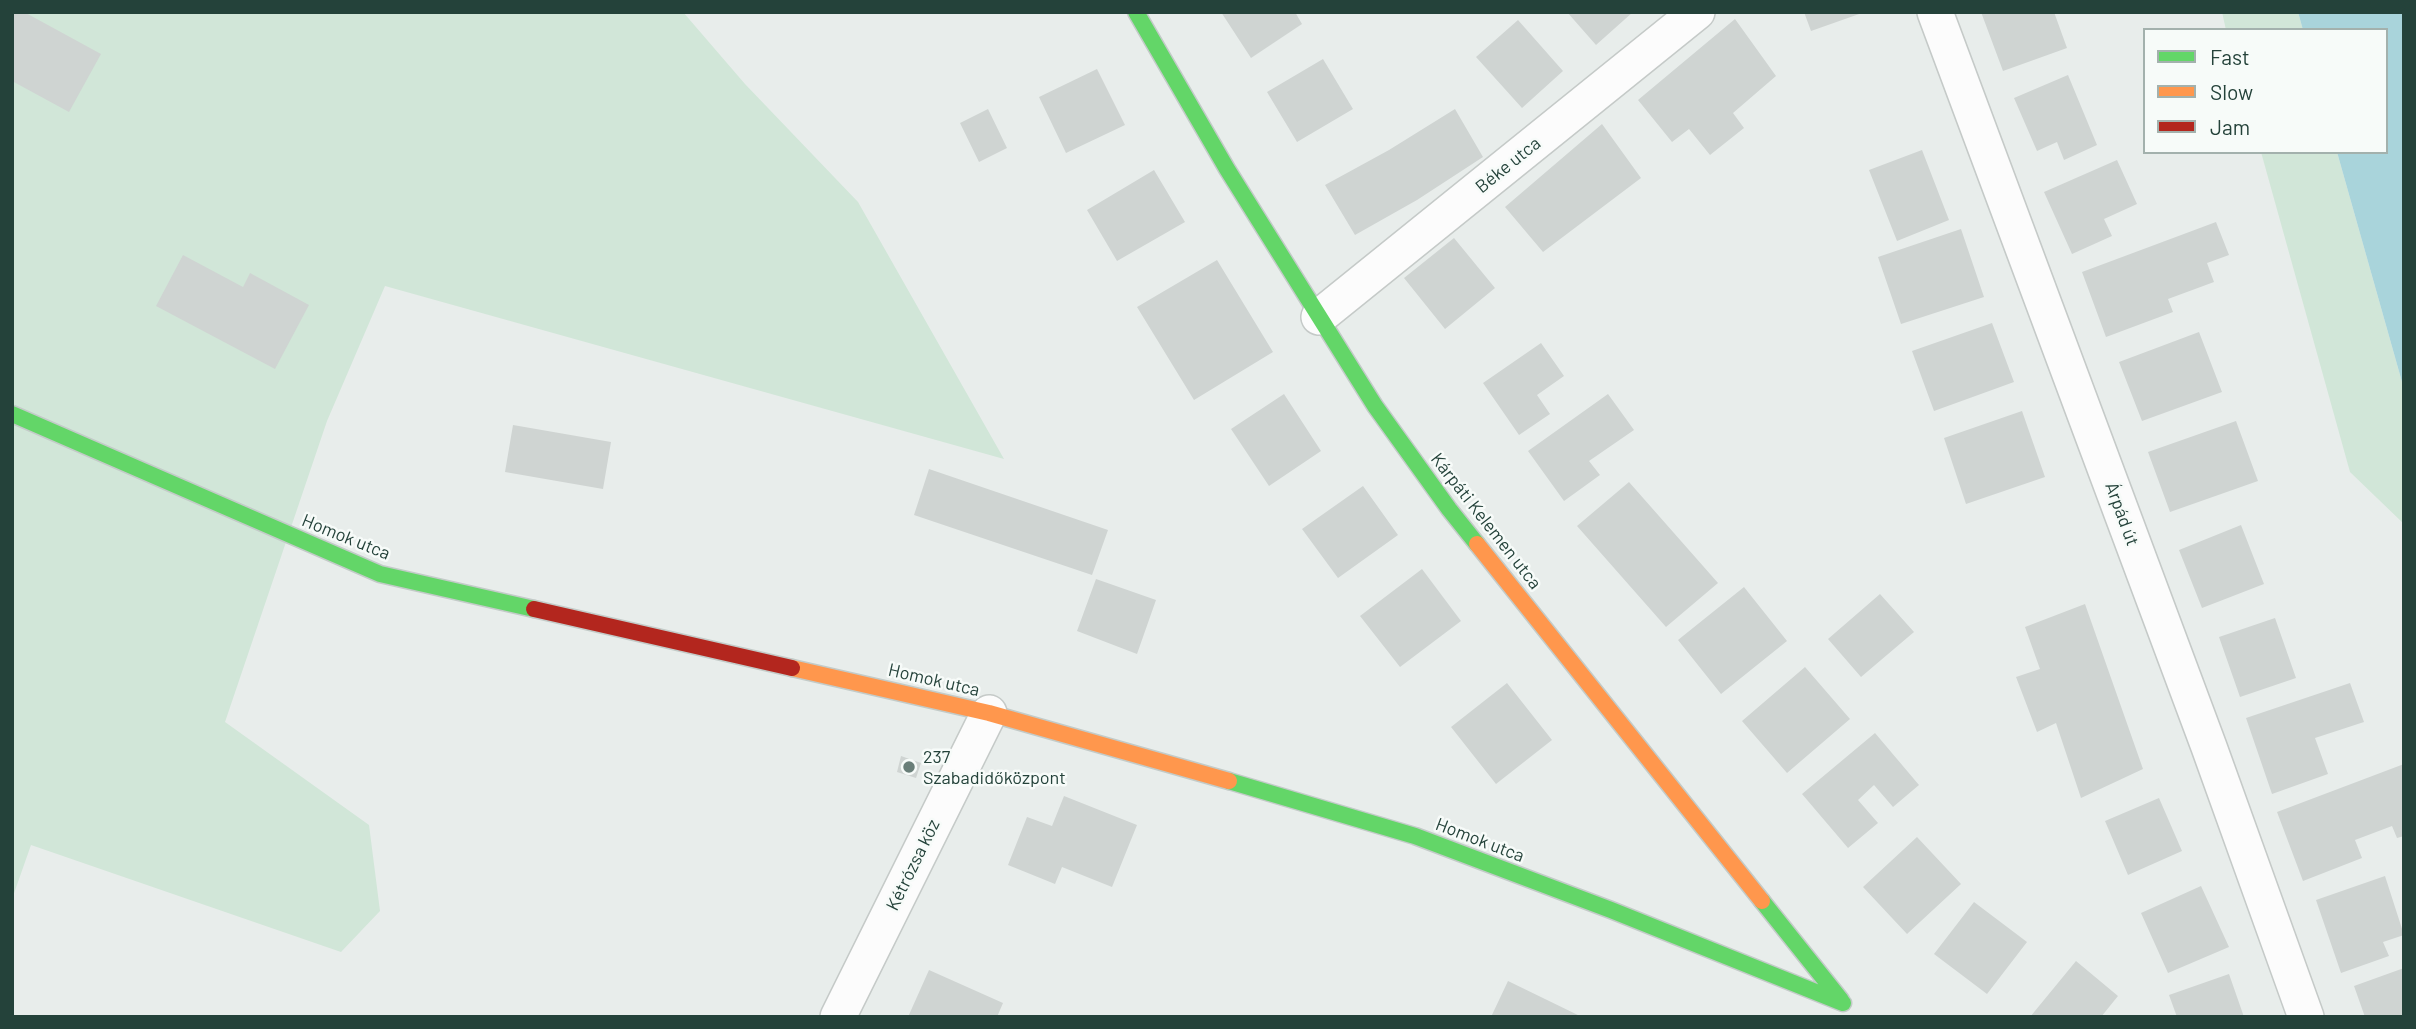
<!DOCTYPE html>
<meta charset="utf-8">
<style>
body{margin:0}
#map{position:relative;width:2416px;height:1029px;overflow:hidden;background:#e8edeb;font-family:Barlow,sans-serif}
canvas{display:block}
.frame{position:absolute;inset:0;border:14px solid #24423a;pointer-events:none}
.legend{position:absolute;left:2143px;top:28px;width:245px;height:126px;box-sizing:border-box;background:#f7fbf9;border:2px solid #a3b1ad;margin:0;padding:9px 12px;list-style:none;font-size:21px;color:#24423a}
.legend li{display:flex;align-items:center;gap:14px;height:35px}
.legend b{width:35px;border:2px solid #a3b1ad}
</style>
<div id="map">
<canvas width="2416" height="1029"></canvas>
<div class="frame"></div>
<ul class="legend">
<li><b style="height:9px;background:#63d668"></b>Fast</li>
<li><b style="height:9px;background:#ff974d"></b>Slow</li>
<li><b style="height:9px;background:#b3261e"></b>Jam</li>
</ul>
</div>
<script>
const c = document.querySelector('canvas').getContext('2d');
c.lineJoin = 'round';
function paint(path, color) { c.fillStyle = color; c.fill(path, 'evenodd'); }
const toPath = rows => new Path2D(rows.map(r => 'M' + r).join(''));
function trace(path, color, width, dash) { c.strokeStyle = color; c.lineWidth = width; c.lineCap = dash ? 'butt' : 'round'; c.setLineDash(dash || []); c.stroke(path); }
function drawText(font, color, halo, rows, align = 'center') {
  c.font = font + ' Barlow,sans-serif'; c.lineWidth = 5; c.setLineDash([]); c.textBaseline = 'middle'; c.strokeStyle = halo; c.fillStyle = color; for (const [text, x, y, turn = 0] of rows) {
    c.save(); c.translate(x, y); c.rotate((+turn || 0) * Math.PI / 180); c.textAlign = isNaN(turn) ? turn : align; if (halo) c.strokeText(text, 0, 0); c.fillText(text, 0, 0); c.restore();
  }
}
const green = toPath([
 [12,12,683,12,745,84,858,202,1004,459,385,286,327,421,225,722,369,825,380,911,341,952,31,845,12,899],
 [2222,12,2298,12,2303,30,2226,30],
 [2261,152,2337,152,2404,389,2404,524,2350,472]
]);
const water = toPath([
 [2298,12,2404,12,2404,389,2337,152,2386,152,2386,30,2303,30]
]);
const building = toPath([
 [12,12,24,12,101,54,69,112,12,81],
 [1221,12,1295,12,1302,24,1251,58],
 [1567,12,1633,12,1596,45],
 [1804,12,1862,12,1862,13,1811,31],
 [1981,12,2054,12,2067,48,2003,71],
 [1735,19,1776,76,1733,113,1744,128,1710,155,1689,129,1672,142,1638,100],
 [1518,20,1563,71,1522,108,1476,57],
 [1323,59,1353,109,1297,142,1267,92],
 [1097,69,1125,125,1066,153,1039,97],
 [2068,75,2097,145,2064,160,2057,142,2037,151,2014,98],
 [988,109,1007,148,979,162,960,123],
 [1455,109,1483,157,1417,200,1355,235,1325,185,1389,150],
 [1602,124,1641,178,1543,252,1505,207],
 [1922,150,1949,220,1897,241,1869,170],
 [2117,160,2137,204,2104,219,2112,236,2072,254,2044,192],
 [1154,170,1185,222,1117,261,1087,210],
 [2216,222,2229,255,2207,263,2214,282,2168,299,2173,312,2106,337,2082,272],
 [1961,229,1984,297,1901,324,1878,257],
 [1454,238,1495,288,1445,329,1404,278],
 [183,255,243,287,250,273,309,305,275,369,156,306],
 [1217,260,1273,352,1194,400,1137,307],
 [1992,323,2014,382,1934,411,1912,351],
 [2199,332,2222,392,2142,421,2119,362],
 [1541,343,1564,376,1537,395,1550,414,1519,435,1483,383],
 [1284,394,1321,451,1269,486,1231,429],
 [1608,394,1634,430,1589,461,1600,475,1564,501,1528,451],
 [2022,411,2045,477,1966,504,1944,438],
 [2236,421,2258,481,2170,512,2148,452],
 [513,425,611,442,603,489,505,472],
 [929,469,1108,530,1092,575,914,515],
 [1629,482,1718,583,1666,627,1577,526],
 [1363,486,1398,535,1338,578,1302,529],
 [2241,525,2264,584,2202,608,2179,550],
 [1422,569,1461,621,1400,667,1360,616],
 [1096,579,1156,600,1137,654,1077,631],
 [1744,587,1787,641,1721,694,1678,640],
 [1880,594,1914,632,1861,677,1828,639],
 [2085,604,2143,769,2081,798,2056,723,2037,732,2016,677,2040,669,2025,627],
 [2275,618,2296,678,2240,697,2219,637],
 [1805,667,1850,719,1787,773,1742,721],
 [1507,683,1552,740,1496,784,1451,727],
 [2350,683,2364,722,2315,738,2328,774,2272,794,2246,718],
 [1875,733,1919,785,1893,807,1874,785,1858,800,1878,823,1848,848,1802,794],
 [901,756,921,763,916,778,897,772],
 [2404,764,2404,836,2397,838,2392,826,2355,840,2362,858,2303,881,2277,812],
 [1064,796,1137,825,1112,887,1062,867,1055,884,1008,865,1027,817,1052,826],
 [2159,798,2182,851,2128,875,2105,821],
 [1917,837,1961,884,1907,934,1863,887],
 [2385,876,2404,935,2383,942,2389,956,2341,973,2316,900],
 [2201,886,2229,947,2168,973,2141,913],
 [1974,902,2027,942,1987,994,1934,954],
 [2076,961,2118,996,2101,1017,2030,1017],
 [2404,968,2404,1017,2365,1017,2354,986],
 [929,970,1003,1003,997,1017,908,1017],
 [2229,974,2244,1017,2177,1017,2169,995],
 [1508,981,1582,1017,1491,1017]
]);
const street = toPath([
 [1935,12,2209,747,2306,1017],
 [1319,317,1697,12],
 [838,1017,989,713]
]);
const fast = toPath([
 [1136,12,1227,169,1375,406,1449,509,1477,544],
 [12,414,380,574,534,609],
 [1229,781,1415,836,1611,910,1843,1003],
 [1762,901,1841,1000]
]);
const slow = toPath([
 [1477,544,1762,901],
 [792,668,989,713,1229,781]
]);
const jam = toPath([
 [534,609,792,668]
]);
const markers = [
 [909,767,7,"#697e78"]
];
const streetNames = [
 ["Béke utca",1508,165,-39],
 ["Árpád út",2122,514,70],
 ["Kárpáti Kelemen utca",1486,521,52],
 ["Homok utca",346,537,22],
 ["Homok utca",934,680,13],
 ["Homok utca",1480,840,21],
 ["Kétrózsa köz",913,865,-64]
];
const poiNames = [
 ["237",923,757],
 ["Szabadidőközpont",923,778]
];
paint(green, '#d1e6d8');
paint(water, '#a9d4db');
paint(building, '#cfd4d2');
trace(street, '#c5cac8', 38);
trace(fast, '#c3cbc8', 19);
trace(slow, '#c3cbc8', 19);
trace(jam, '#c3cbc8', 19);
trace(street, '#fcfcfc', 35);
trace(fast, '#63d668', 16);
trace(slow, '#ff974d', 16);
trace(jam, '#b3261e', 16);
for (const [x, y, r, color] of markers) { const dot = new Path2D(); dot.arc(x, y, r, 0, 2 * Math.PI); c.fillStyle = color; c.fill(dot); trace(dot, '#f7fbf9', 2.5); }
drawText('18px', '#24423a', '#f7fbf9', streetNames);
drawText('18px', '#24423a', '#f7fbf9', poiNames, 'left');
</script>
